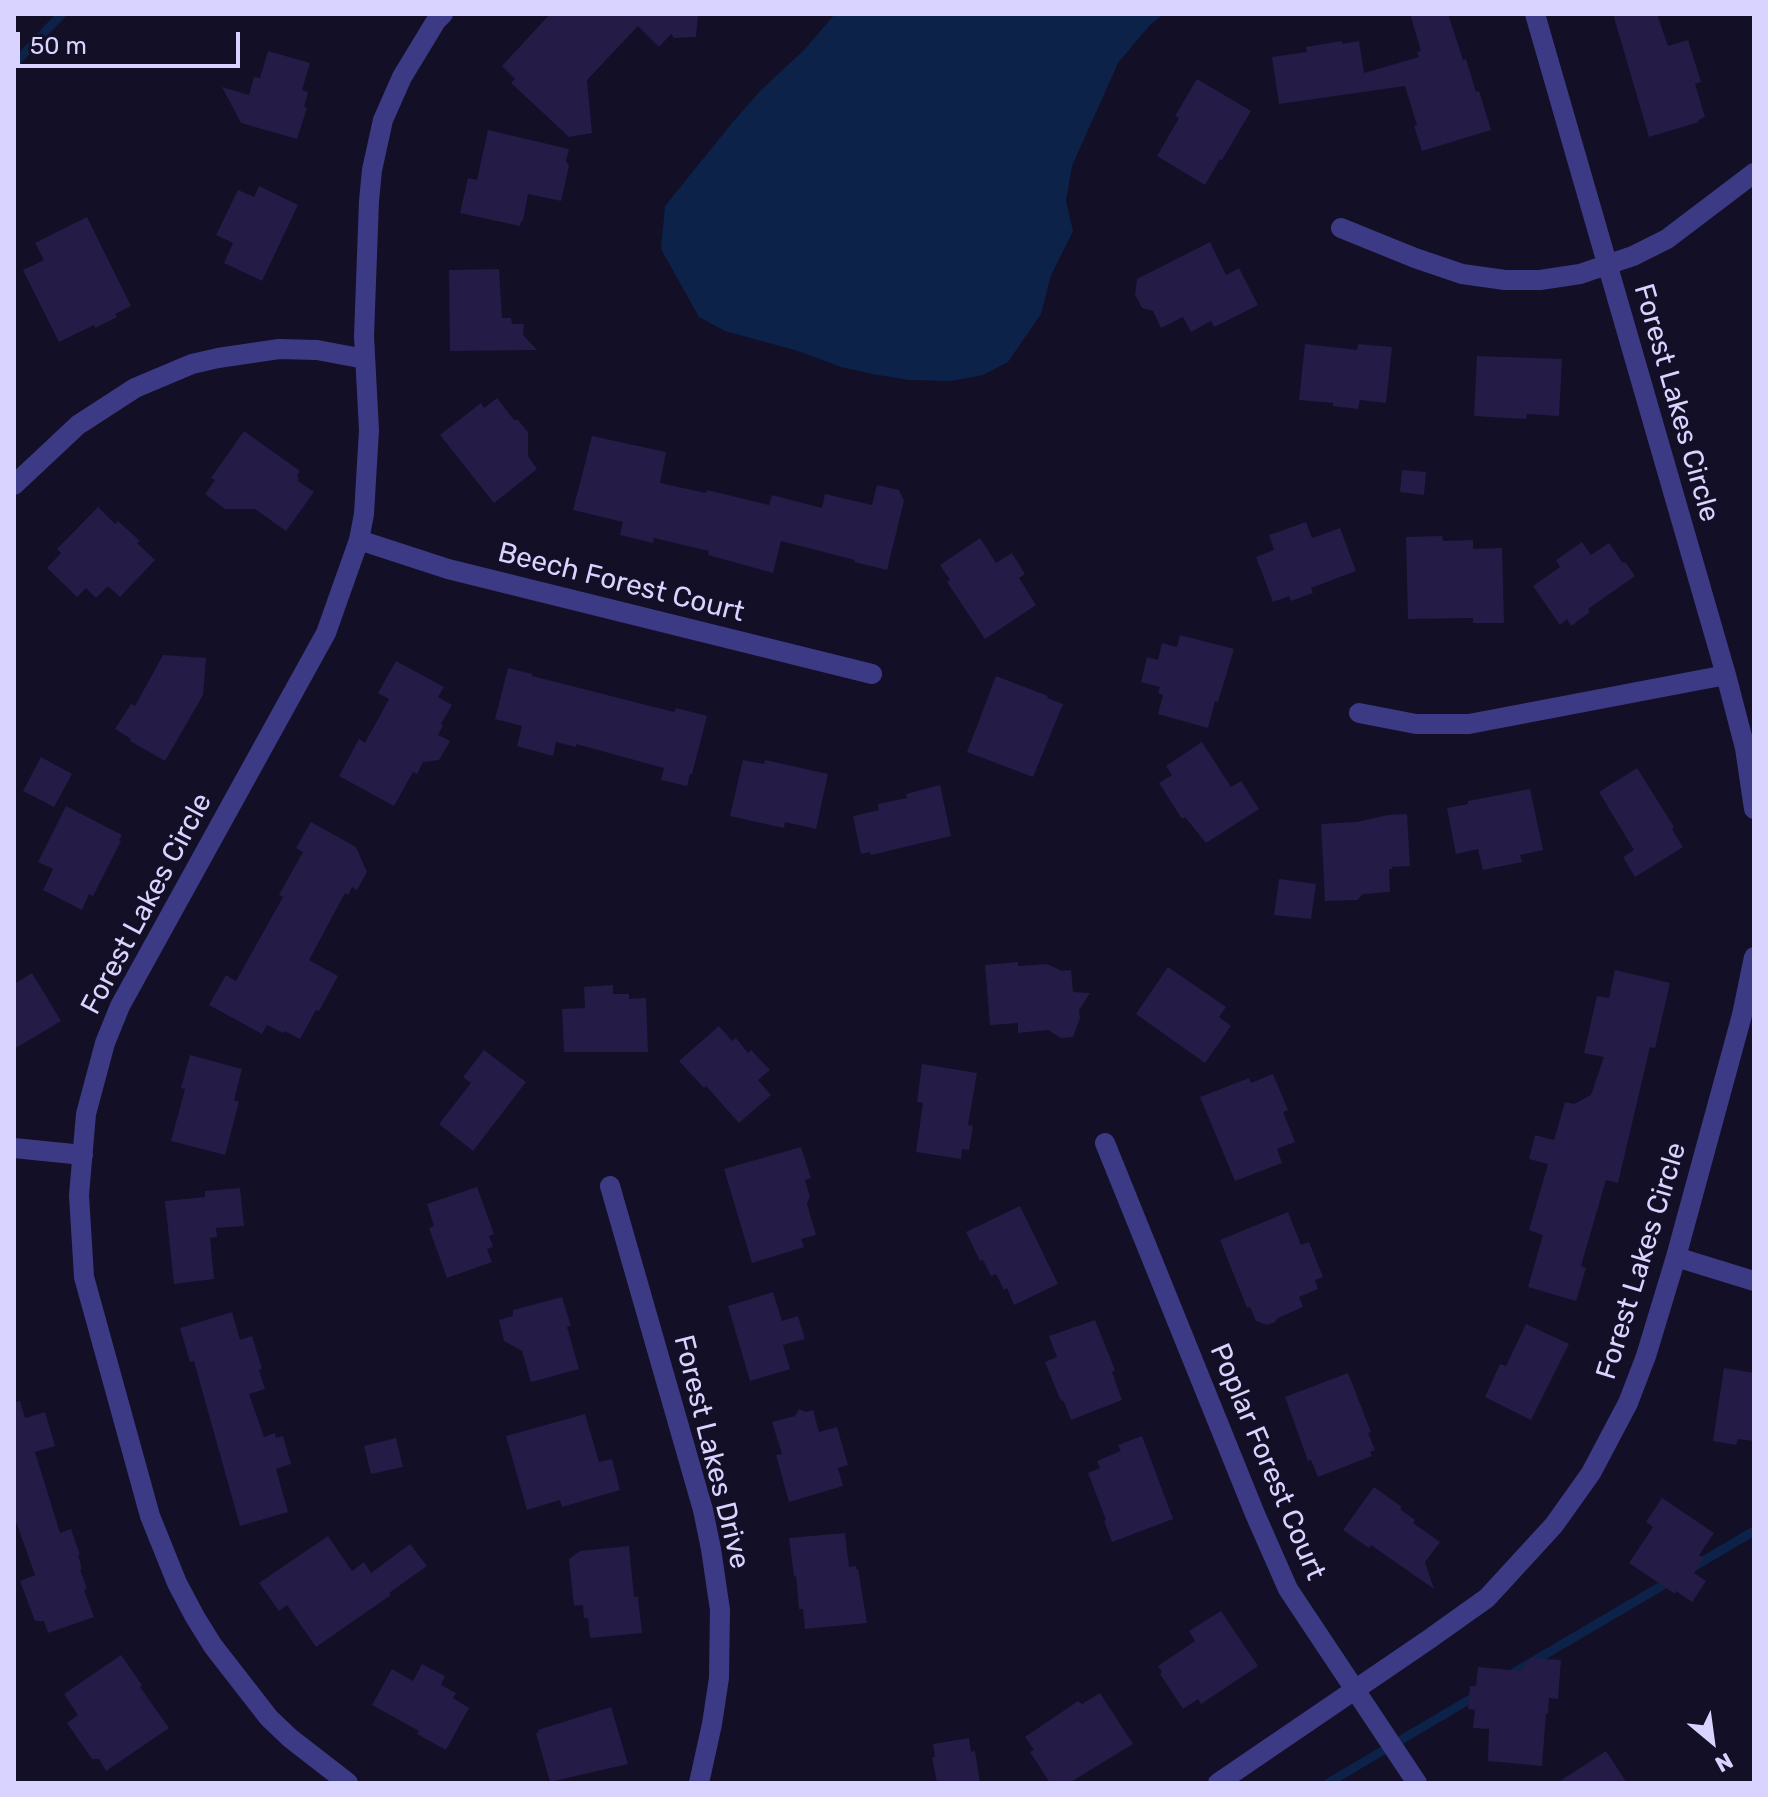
<!DOCTYPE html>
<style>
body{margin:0}
#map{position:relative;width:1768px;height:1797px;overflow:hidden;background:#130f26;font-family:Rubik,sans-serif}
canvas{display:block}
.frame{position:absolute;inset:0;border:16px solid #d9d4ff;pointer-events:none}
.north{position:absolute;left:1672px;top:1701px;width:80px;height:80px;-webkit-text-stroke:6px #130f26;paint-order:stroke;rotate:151deg;font-size:22px;font-weight:700;line-height:32px;text-align:center;color:#d9d4ff}
.north::after{content:'';display:block;margin:auto;width:28px;height:36px;background:#d9d4ff;clip-path:polygon(50% 0,100% 100%,50% 72%,0 100%)}
.scale{position:absolute;left:16px;top:32px;width:224px;height:36px;box-sizing:border-box;border:4px solid #d9d4ff;border-top:0;padding-left:10px;font-size:24px;line-height:28px;white-space:nowrap;color:#d9d4ff;-webkit-text-stroke:6px #130f26;paint-order:stroke}
</style>
<div id="map">
<canvas width="1768" height="1797"></canvas>
<div class="frame"></div>
<div class="north">N</div>
<div class="scale">50 m</div>
</div>
<script>
const c = document.querySelector('canvas').getContext('2d');
c.lineJoin = 'round';
function paint(path, color) { c.fillStyle = color; c.fill(path, 'evenodd'); }
const toPath = rows => new Path2D(rows.map(r => 'M' + r).join(''));
function trace(path, color, width, dash) { c.strokeStyle = color; c.lineWidth = width; c.lineCap = dash ? 'butt' : 'round'; c.setLineDash(dash || []); c.stroke(path); }
function drawText(font, color, halo, rows, align = 'center') {
  c.font = font + ' Rubik,sans-serif'; c.lineWidth = 7; c.setLineDash([]); c.textBaseline = 'middle'; c.strokeStyle = halo; c.fillStyle = color; for (const [text, x, y, turn = 0] of rows) {
    c.save(); c.translate(x, y); c.rotate((+turn || 0) * Math.PI / 180); c.textAlign = isNaN(turn) ? turn : align; if (halo) c.strokeText(text, 0, 0); c.fillText(text, 0, 0); c.restore();
  }
}
const water = toPath([
 [835,14,1164,14,1150,25,1118,63,1072,166,1066,201,1073,231,1051,275,1041,314,1008,362,983,375,951,381,909,380,872,374,841,367,798,351,725,331,699,317,661,249,665,206,732,123,761,90,804,50]
]);
const stream = toPath([
 [14,64,62,14],
 [1693,1567,1754,1531],
 [1510,1675,1670,1581],
 [1328,1783,1477,1695]
]);
const building = toPath([
 [550,14,698,14,696,37,674,38,671,34,659,47,638,26,587,80,592,133,569,137,511,83,515,79,502,66],
 [1410,14,1448,14,1463,60,1466,59,1476,92,1479,91,1491,130,1422,151,1414,126,1417,125,1405,86,1279,104,1272,57,1307,52,1306,47,1342,41,1342,44,1359,41,1364,73,1419,57,1417,52,1421,51],
 [1613,14,1657,14,1668,46,1688,40,1701,82,1695,84,1705,117,1698,120,1699,122,1649,137],
 [268,51,310,63,302,90,308,92,304,107,307,108,297,139,241,123,222,87,249,95,254,77,260,78],
 [1197,79,1251,111,1222,160,1220,159,1205,185,1157,156,1179,118,1175,116],
 [488,130,569,149,566,161,569,166,561,201,528,194,523,221,521,221,520,226,460,213,468,178,477,180],
 [259,186,298,205,262,281,224,263,233,243,216,235,238,190,254,197],
 [87,217,131,306,115,314,117,317,95,328,94,325,59,342,23,270,44,260,35,243],
 [1210,242,1226,275,1239,268,1258,305,1214,327,1211,321,1191,332,1183,317,1161,328,1153,311,1142,308,1135,295,1137,279],
 [499,269,502,318,511,318,512,324,524,324,523,335,537,350,450,351,449,270],
 [1305,344,1357,350,1358,344,1392,347,1386,403,1360,400,1358,409,1333,406,1333,403,1299,400],
 [1477,356,1562,359,1559,416,1527,414,1526,419,1474,416],
 [497,398,514,420,518,420,528,432,528,456,537,469,494,503,440,435,481,403,484,408],
 [244,431,300,471,297,476,299,478,298,481,314,492,286,531,255,509,225,509,205,494,215,480,211,478],
 [592,436,666,452,660,483,706,493,707,490,769,505,772,495,822,508,825,494,872,505,877,485,899,490,904,501,887,570,854,562,855,560,781,541,773,573,708,555,709,551,654,538,653,543,620,535,623,522,573,510],
 [1402,470,1426,472,1424,495,1400,492],
 [98,507,115,524,118,521,140,541,137,543,155,560,120,597,108,586,96,598,86,588,77,597,47,568,61,553,57,549],
 [1306,522,1312,538,1340,528,1356,571,1311,588,1313,593,1291,601,1289,596,1273,602,1256,557,1274,550,1269,535],
 [1442,536,1443,541,1473,540,1473,549,1502,548,1504,623,1473,623,1473,618,1408,619,1406,537],
 [980,538,996,563,1012,553,1025,574,1019,578,1036,605,985,639,947,582,950,580,940,565],
 [1582,542,1591,555,1609,543,1622,562,1626,563,1635,576,1588,609,1590,612,1571,626,1567,619,1560,625,1533,586,1560,567,1556,560],
 [1180,635,1234,649,1218,702,1215,701,1208,728,1158,714,1163,695,1158,693,1160,687,1141,682,1147,657,1158,660,1162,643,1177,647],
 [163,655,206,658,203,695,165,761,130,741,131,739,115,729,131,704,135,706],
 [396,661,444,687,438,697,452,705,441,724,443,725,438,735,450,741,439,760,423,762,417,774,413,772,394,806,339,776,359,739,365,743,389,699,378,693],
 [508,668,532,674,532,676,674,712,676,708,707,716,692,774,690,774,687,786,661,780,664,768,576,744,576,747,556,742,553,756,517,746,522,726,495,719],
 [996,676,1048,696,1047,698,1063,704,1033,777,967,752],
 [1202,742,1231,787,1241,781,1259,809,1206,843,1185,817,1182,819,1159,783,1172,775,1166,766],
 [41,757,72,774,54,807,23,791],
 [743,760,764,764,765,760,828,774,816,829,785,822,784,828,730,816],
 [1637,768,1674,827,1672,829,1683,847,1635,877,1623,857,1634,850,1599,792],
 [940,785,951,836,871,855,870,852,861,854,853,816,879,810,878,804,907,798,906,794],
 [1530,789,1543,850,1520,855,1522,862,1483,870,1478,849,1456,854,1447,808,1468,804,1468,801],
 [66,806,122,835,119,840,121,841,93,896,89,894,82,910,43,890,53,869,38,862],
 [1407,814,1410,866,1392,867,1392,869,1389,869,1390,892,1363,894,1357,900,1325,901,1321,824,1357,822,1388,815],
 [311,822,356,847,367,872,357,890,352,887,348,895,345,893,309,960,338,976,319,1011,316,1010,300,1039,285,1031,283,1033,267,1025,262,1034,209,1005,226,975,236,981,283,897,279,895,303,852,296,848],
 [1279,879,1316,884,1311,919,1274,915],
 [1018,962,1018,966,1047,964,1062,971,1071,970,1073,992,1090,993,1079,1010,1080,1018,1073,1037,1061,1038,1048,1030,1018,1033,1018,1023,990,1025,985,965],
 [1168,967,1226,1007,1219,1017,1231,1026,1205,1063,1136,1014],
 [1615,970,1670,983,1655,1048,1650,1047,1618,1183,1606,1180,1581,1266,1586,1268,1576,1301,1528,1287,1543,1235,1529,1230,1548,1164,1529,1159,1535,1135,1554,1140,1565,1102,1574,1104,1591,1095,1604,1057,1584,1053,1597,996,1609,998],
 [32,973,61,1021,14,1049,14,984],
 [613,985,613,994,629,994,629,999,646,998,648,1052,564,1052,562,1009,585,1008,584,987],
 [719,1026,732,1041,736,1038,748,1053,751,1050,770,1070,758,1080,771,1095,739,1123,706,1086,704,1088,679,1061],
 [484,1050,526,1082,473,1151,439,1124,471,1083,463,1077],
 [190,1055,242,1069,234,1100,239,1102,225,1155,171,1141,185,1089,181,1088],
 [922,1064,977,1073,968,1125,973,1126,969,1150,962,1149,961,1159,916,1152,923,1103,917,1102],
 [1273,1074,1288,1110,1283,1112,1295,1142,1277,1149,1282,1163,1235,1181,1200,1097,1249,1078,1251,1083],
 [801,1147,811,1178,805,1180,810,1197,807,1204,816,1235,801,1239,804,1247,752,1263,724,1169],
 [477,1187,494,1234,489,1236,493,1247,487,1249,492,1262,447,1278,429,1228,434,1226,427,1204],
 [240,1188,244,1226,216,1228,217,1237,210,1238,214,1279,174,1284,165,1201,205,1197,205,1191],
 [1020,1206,1058,1284,1014,1305,1007,1288,1004,1290,996,1274,991,1276,983,1260,980,1261,966,1232],
 [1288,1212,1301,1245,1309,1242,1323,1277,1315,1280,1318,1289,1299,1297,1303,1307,1278,1318,1275,1322,1267,1325,1256,1321,1250,1307,1247,1308,1220,1240],
 [773,1292,782,1321,798,1316,805,1339,783,1345,790,1369,750,1381,728,1306],
 [562,1297,571,1326,567,1327,579,1369,531,1382,522,1351,504,1341,499,1320,513,1316,513,1310],
 [232,1312,240,1340,252,1336,262,1369,259,1370,265,1389,249,1394,264,1437,275,1433,276,1438,283,1436,291,1464,276,1469,288,1512,240,1526,194,1361,190,1362,180,1328],
 [1095,1320,1115,1370,1112,1372,1122,1400,1071,1420,1064,1402,1060,1399,1045,1362,1057,1357,1049,1336],
 [1526,1324,1569,1344,1531,1420,1485,1397,1500,1364,1506,1366],
 [1724,1368,1754,1373,1754,1441,1738,1439,1736,1445,1713,1441],
 [1348,1373,1371,1432,1368,1433,1375,1450,1370,1452,1372,1456,1318,1477,1311,1460,1308,1461,1285,1397],
 [20,1401,25,1418,45,1412,55,1446,35,1452,60,1533,71,1529,80,1555,78,1555,82,1569,80,1569,87,1589,84,1590,94,1617,48,1633,44,1621,35,1621,20,1581,35,1575,14,1516,14,1402],
 [799,1409,806,1412,813,1410,819,1432,837,1427,848,1465,838,1468,843,1486,789,1502,776,1455,782,1454,772,1422,795,1416],
 [585,1414,599,1462,612,1459,620,1490,562,1507,560,1500,527,1510,506,1436],
 [1142,1436,1173,1519,1112,1542,1104,1521,1106,1520,1088,1473,1100,1468,1097,1461,1121,1451,1118,1445],
 [396,1438,403,1467,371,1474,364,1446],
 [1374,1487,1402,1507,1400,1509,1415,1520,1413,1523,1440,1542,1425,1562,1434,1589,1371,1545,1369,1548,1343,1530],
 [1662,1498,1714,1533,1699,1555,1704,1558,1694,1573,1706,1581,1692,1602,1676,1591,1675,1594,1629,1563,1653,1527,1646,1522],
 [845,1533,849,1567,856,1566,856,1569,858,1569,867,1623,805,1629,803,1609,799,1609,796,1575,794,1576,789,1538],
 [328,1536,352,1571,364,1562,371,1573,410,1544,427,1566,389,1593,391,1595,316,1647,287,1605,279,1611,259,1583],
 [629,1546,634,1597,638,1597,642,1633,590,1638,588,1618,584,1618,583,1605,574,1606,569,1559,580,1551],
 [1221,1611,1258,1666,1201,1704,1198,1699,1183,1709,1160,1674,1162,1672,1158,1666,1195,1641,1189,1631],
 [121,1655,142,1685,140,1687,169,1728,106,1771,99,1759,92,1759,67,1723,78,1715,64,1694],
 [1531,1658,1561,1660,1558,1699,1549,1698,1548,1714,1546,1714,1542,1766,1488,1761,1489,1729,1473,1728,1475,1710,1468,1709,1470,1686,1476,1686,1478,1667,1520,1671],
 [422,1664,445,1676,441,1685,456,1693,453,1698,469,1708,446,1750,417,1734,419,1731,372,1705,392,1669,413,1681],
 [1100,1693,1133,1744,1069,1783,1050,1783,1030,1752,1034,1750,1025,1737,1078,1701,1082,1704],
 [611,1707,628,1764,550,1782,536,1733,539,1733,538,1730],
 [969,1738,971,1752,975,1751,980,1783,937,1783,932,1757,935,1757,933,1744],
 [1606,1751,1627,1783,1557,1783]
]);
const minor = toPath([
 [1535,14,1726,675,1745,748,1754,809],
 [1341,228,1415,258,1462,274,1505,280,1540,280,1580,274,1633,256,1667,239,1754,173],
 [14,485,78,425,135,388,192,364,218,358,279,349,317,350,365,359],
 [359,540,448,569,872,674],
 [1359,713,1416,724,1469,724,1726,675],
 [1105,1143,1255,1514,1288,1589,1417,1783],
 [14,1148,83,1155],
 [610,1186,703,1510,711,1549,720,1610,719,1678,712,1724,699,1783],
 [1676,1257,1754,1281],
 [348,1783,290,1738,269,1718,213,1646,195,1617,177,1583,150,1516,84,1277,79,1195,86,1114,105,1043,120,1006,326,633,359,540,364,514,369,430,364,336,369,201,372,170,383,120,402,77,436,21,443,14],
 [1218,1783,1428,1640,1487,1598,1554,1525,1591,1473,1628,1403,1646,1356,1676,1257,1742,1015,1754,957]
]);
const streetNames = [
 ["Forest Lakes Circle",1676,403,74],
 ["Beech Forest Court",621,583,14],
 ["Forest Lakes Circle",147,904,-62],
 ["Forest Lakes Circle",1642,1261,-73],
 ["Forest Lakes Drive",711,1452,76],
 ["Poplar Forest Court",1267,1462,67]
];
paint(water, '#0c2248');
trace(stream, '#0c2248', 9);
paint(building, '#241b47');
trace(minor, '#3d3a85', 20);
drawText('28px', '#d9d4ff', '#130f26', streetNames);
</script>
